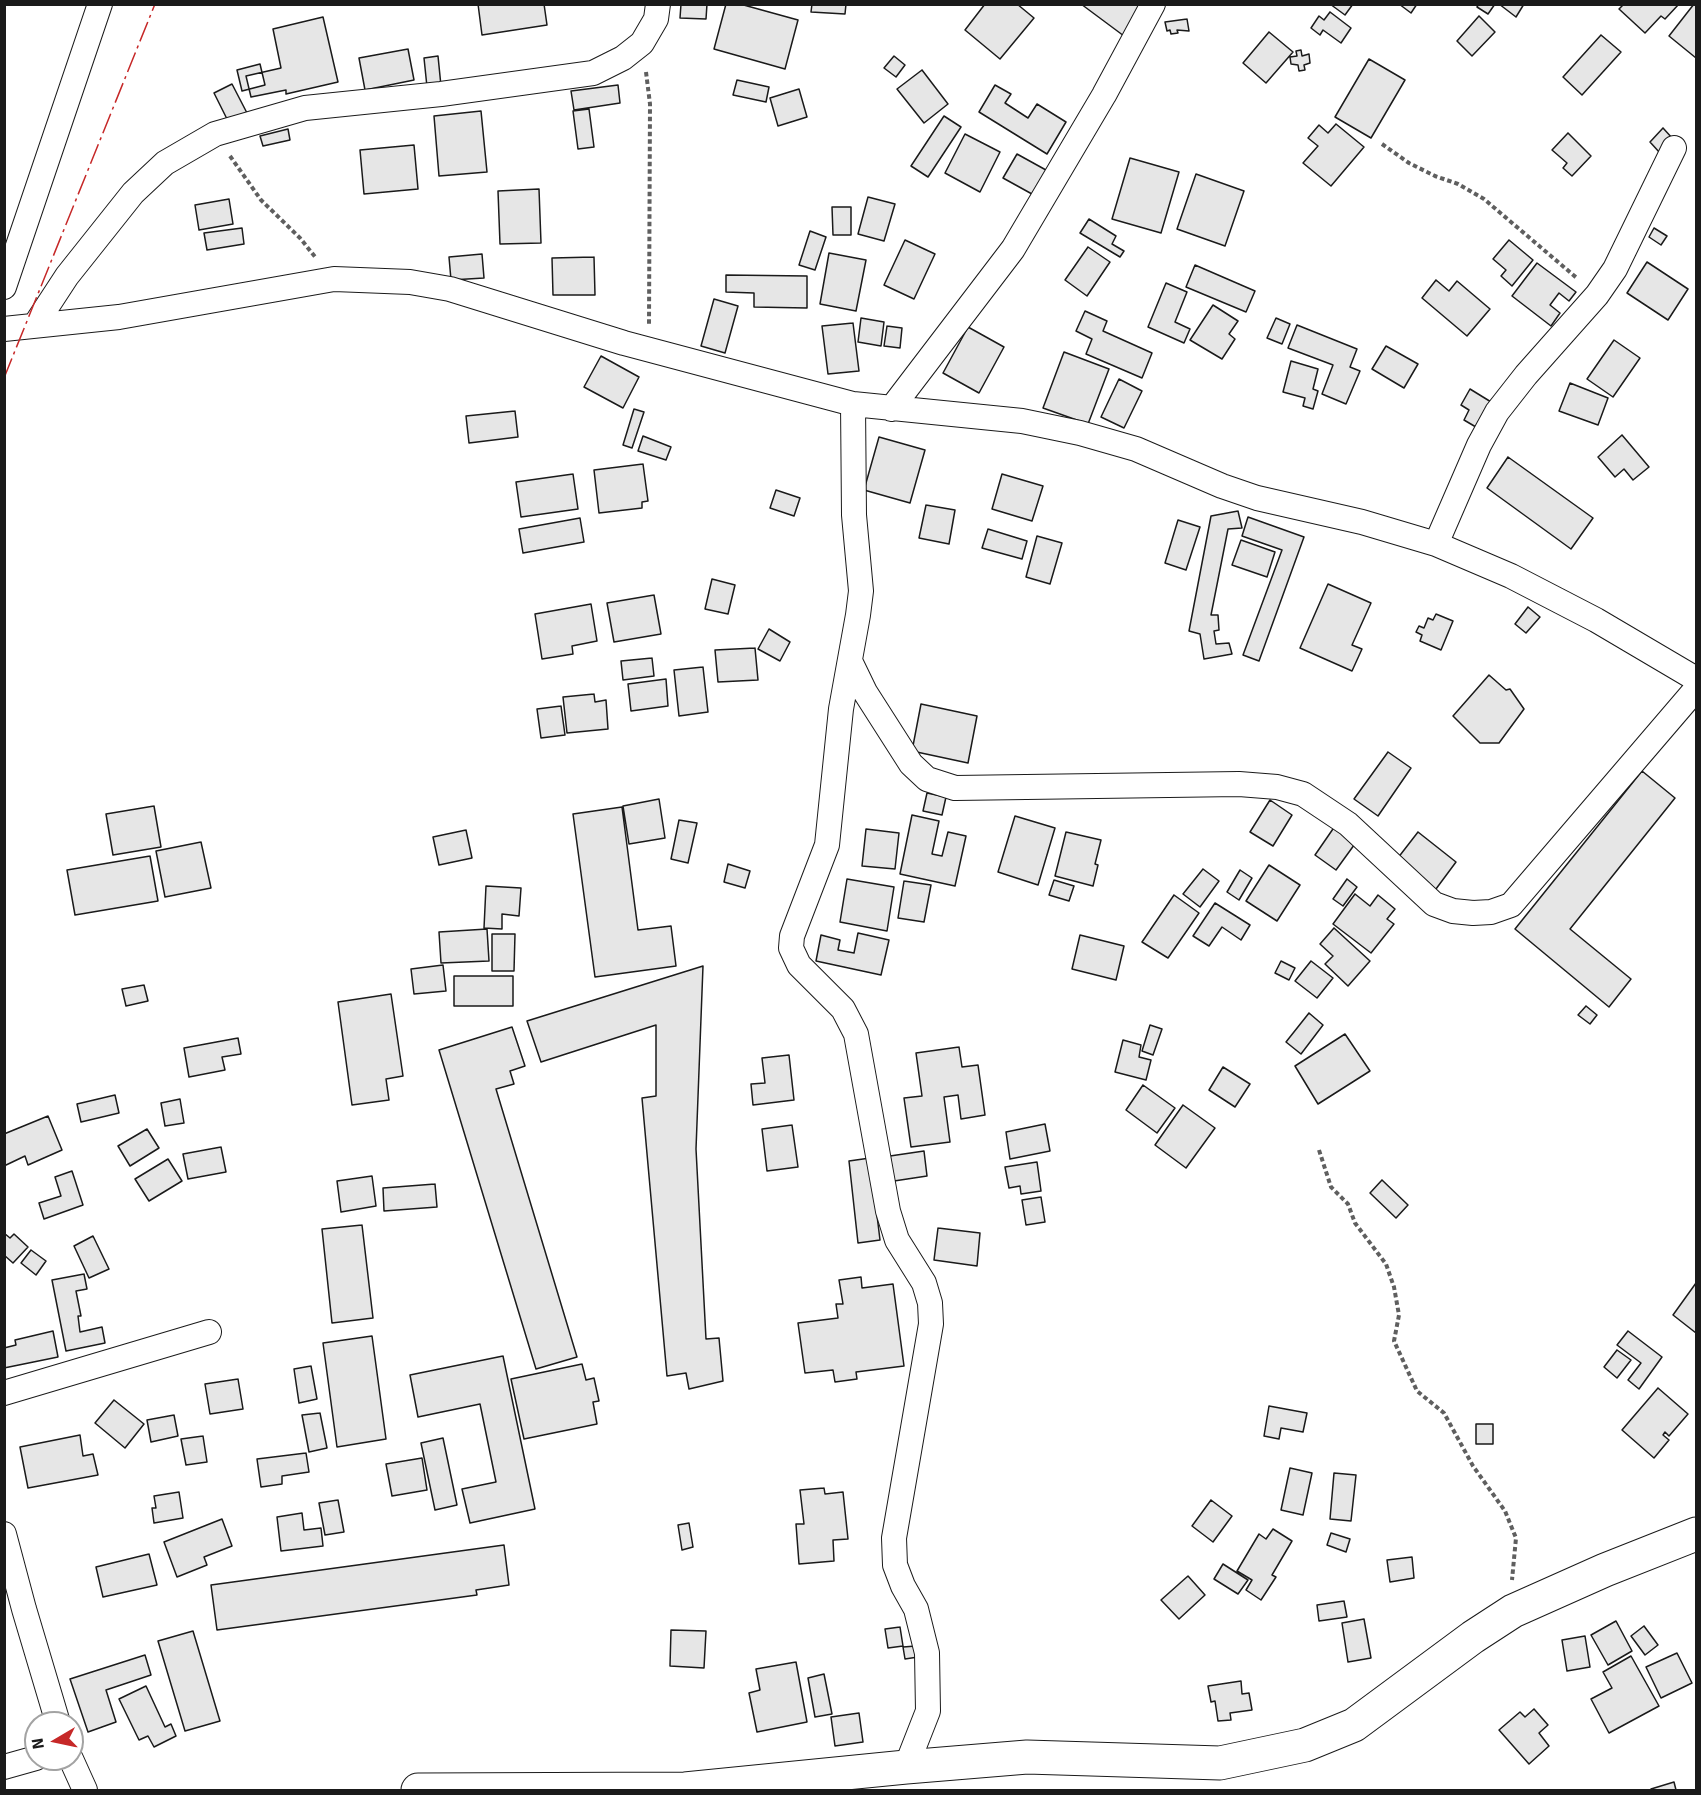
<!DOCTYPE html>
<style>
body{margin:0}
#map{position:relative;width:1701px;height:1795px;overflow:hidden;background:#fff;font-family:Signika,sans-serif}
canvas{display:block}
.frame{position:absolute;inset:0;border:6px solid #1a1a1a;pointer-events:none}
.north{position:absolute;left:24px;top:1711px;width:60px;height:60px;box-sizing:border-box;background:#fff;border:2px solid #a3a3a3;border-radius:50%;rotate:261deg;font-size:16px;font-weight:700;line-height:24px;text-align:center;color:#1a1a1a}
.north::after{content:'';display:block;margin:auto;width:21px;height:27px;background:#c62828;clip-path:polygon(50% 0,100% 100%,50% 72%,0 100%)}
</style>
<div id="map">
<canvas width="1701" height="1795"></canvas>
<div class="frame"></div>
<div class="north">N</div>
</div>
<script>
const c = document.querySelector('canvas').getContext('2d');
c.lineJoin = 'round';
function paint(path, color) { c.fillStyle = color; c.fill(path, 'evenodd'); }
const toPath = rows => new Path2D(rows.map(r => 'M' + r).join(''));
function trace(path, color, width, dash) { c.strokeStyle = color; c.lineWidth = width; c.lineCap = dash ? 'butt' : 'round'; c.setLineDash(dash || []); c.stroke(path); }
const building = toPath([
 [478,4,544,4,547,25,482,35,478,4],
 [681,4,707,4,706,19,680,18,681,4],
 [726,4,740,4,798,20,785,69,714,49,726,4],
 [812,4,846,4,845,14,811,12,812,4],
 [985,4,1017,4,1034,18,1000,59,965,30,985,4],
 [1081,4,1146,4,1124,36,1081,4],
 [1330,4,1353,4,1345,15,1330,4],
 [1399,4,1417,4,1411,13,1399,4],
 [1479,4,1495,4,1488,14,1477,7,1479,4],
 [1499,4,1524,4,1516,17,1499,4],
 [1624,4,1679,4,1665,19,1661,16,1645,33,1619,9,1624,4],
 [1694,4,1696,6,1696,58,1669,36,1694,4],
 [1330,12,1351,28,1341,43,1323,30,1320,35,1311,28,1319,16,1324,20,1330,12],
 [1479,16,1495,32,1472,56,1457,41,1479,16],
 [323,17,338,82,286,94,286,90,251,97,246,76,281,68,273,29,323,17],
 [1187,19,1189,31,1177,30,1178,33,1171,34,1170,30,1167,31,1165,22,1187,19],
 [1269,32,1293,52,1266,83,1243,63,1269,32],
 [1601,35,1621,52,1582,95,1563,77,1601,35],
 [408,49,414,80,365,90,359,58,408,49],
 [1301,50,1302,56,1309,54,1310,63,1304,65,1305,70,1299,71,1298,65,1291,64,1290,57,1297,56,1296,51,1301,50],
 [438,56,441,86,427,87,424,58,438,56],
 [894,56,905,65,896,77,884,68,894,56],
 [1369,59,1405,80,1371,138,1335,117,1369,59],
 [260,64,265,85,242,91,237,70,260,64],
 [922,70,948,104,924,123,897,89,922,70],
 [737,80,769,87,766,102,733,95,737,80],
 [232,84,247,113,229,123,214,93,232,84],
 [618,85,620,103,574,110,571,91,618,85],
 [995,85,1011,94,1005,103,1028,118,1037,104,1066,122,1047,154,979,112,995,85],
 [799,89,807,117,778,126,770,98,799,89],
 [589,109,594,147,578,149,573,111,589,109],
 [481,111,487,172,439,176,434,116,481,111],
 [944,116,961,127,928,177,911,166,944,116],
 [1336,124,1364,147,1331,186,1303,163,1318,146,1308,138,1319,125,1328,133,1336,124],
 [1663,128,1673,139,1660,153,1650,142,1663,128],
 [288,129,290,140,263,146,260,136,288,129],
 [1568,133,1591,156,1572,176,1563,168,1567,163,1552,150,1568,133],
 [965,134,1000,152,980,192,945,173,965,134],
 [414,145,418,189,364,194,360,150,414,145],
 [1017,154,1055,175,1041,199,1003,178,1017,154],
 [1130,158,1179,172,1161,233,1112,219,1130,158],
 [1196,174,1244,191,1225,246,1177,229,1196,174],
 [539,189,541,243,500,244,498,191,539,189],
 [868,197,895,204,884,241,858,234,868,197],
 [229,199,233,224,199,230,195,205,229,199],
 [832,207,851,207,851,235,833,235,832,207],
 [1089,219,1116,236,1112,244,1124,251,1120,257,1080,233,1089,219],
 [242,228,244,244,207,250,204,233,242,228],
 [1654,228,1667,236,1661,245,1649,237,1654,228],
 [810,231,826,237,815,270,799,265,810,231],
 [905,240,935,254,914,299,884,285,905,240],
 [1509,240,1533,260,1512,286,1501,276,1506,270,1493,259,1509,240],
 [1088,247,1110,262,1087,296,1065,280,1088,247],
 [829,253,866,260,856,311,820,304,829,253],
 [482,254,484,278,451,280,449,257,482,254],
 [594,257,595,295,553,295,552,258,594,257],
 [1647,262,1688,289,1668,320,1627,293,1647,262],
 [1537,263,1576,292,1569,301,1559,293,1550,305,1560,313,1551,326,1512,296,1537,263],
 [1195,265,1255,291,1246,312,1186,287,1195,265],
 [726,275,807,276,807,308,754,307,754,293,726,292,726,275],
 [1436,280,1449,291,1457,281,1490,309,1467,336,1422,298,1436,280],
 [1166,283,1187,292,1175,322,1190,329,1184,343,1148,327,1166,283],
 [714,299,738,306,725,353,701,346,714,299],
 [1213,305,1238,321,1229,334,1235,339,1222,359,1190,340,1213,305],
 [1085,311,1107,321,1103,331,1152,353,1142,378,1086,354,1092,339,1076,331,1085,311],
 [861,318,884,322,881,346,858,342,861,318],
 [1276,318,1290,324,1282,344,1267,338,1276,318],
 [853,323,859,371,828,374,822,326,853,323],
 [1297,325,1357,349,1350,367,1360,371,1346,404,1322,394,1333,365,1288,348,1297,325],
 [887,326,902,328,900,348,884,346,887,326],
 [968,327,1004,347,979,393,943,373,968,327],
 [1614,340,1640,358,1613,397,1587,379,1614,340],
 [1386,346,1418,364,1404,388,1372,369,1386,346],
 [1064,352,1109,369,1088,424,1043,408,1064,352],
 [601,356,639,377,623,408,584,387,601,356],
 [1291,361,1318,369,1313,389,1318,391,1313,409,1303,406,1305,398,1283,392,1291,361],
 [1119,379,1142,391,1124,428,1101,417,1119,379],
 [1570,383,1608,398,1598,425,1559,411,1570,383],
 [1470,389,1496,405,1481,430,1464,420,1469,410,1461,405,1470,389],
 [634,409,644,412,632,448,623,445,634,409],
 [515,411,518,437,469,443,466,416,515,411],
 [1622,435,1649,467,1633,480,1624,469,1615,477,1598,457,1622,435],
 [643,436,671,447,666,460,638,451,643,436],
 [879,437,925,450,910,503,864,490,879,437],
 [1508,457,1593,518,1571,549,1487,488,1508,457],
 [643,464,648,501,642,502,642,508,599,513,594,470,643,464],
 [573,474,578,509,521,517,516,482,573,474],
 [1002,474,1043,486,1032,521,992,509,1002,474],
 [776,490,800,498,794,516,770,508,776,490],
 [926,505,955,510,949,544,919,538,926,505],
 [1238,511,1242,528,1228,529,1211,615,1218,615,1219,630,1214,631,1216,644,1229,643,1232,654,1204,659,1200,634,1189,631,1211,516,1238,511],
 [1248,517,1304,537,1259,661,1243,655,1282,550,1242,536,1248,517],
 [580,518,584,542,523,553,519,529,580,518],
 [1178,520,1200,527,1186,570,1165,563,1178,520],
 [988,529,1027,541,1022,559,982,548,988,529],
 [1037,536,1062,543,1050,584,1026,577,1037,536],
 [1241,540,1275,552,1267,577,1232,565,1241,540],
 [712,579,735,585,728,614,705,609,712,579],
 [1328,584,1371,603,1352,645,1362,649,1352,671,1300,648,1328,584],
 [654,595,661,634,614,642,607,603,654,595],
 [591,604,597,641,572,646,573,654,542,659,535,614,591,604],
 [1528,607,1540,617,1526,633,1515,624,1528,607],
 [1436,614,1453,621,1441,650,1420,641,1422,635,1416,632,1419,626,1424,628,1428,618,1433,620,1436,614],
 [769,629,790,642,780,661,758,649,769,629],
 [755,648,758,680,718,682,715,650,755,648],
 [652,658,654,676,623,680,621,661,652,658],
 [703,667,708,712,679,716,674,670,703,667],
 [1489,675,1506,690,1510,689,1524,709,1499,743,1480,743,1453,716,1489,675],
 [666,679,668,706,631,711,628,684,666,679],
 [594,694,595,702,606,700,608,729,567,733,563,697,594,694],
 [921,704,977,716,968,763,912,751,921,704],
 [561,706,565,735,541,738,537,709,561,706],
 [1388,752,1411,768,1378,816,1354,799,1388,752],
 [1642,771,1675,798,1570,929,1631,979,1609,1007,1515,929,1642,771],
 [927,793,946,797,942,815,923,811,927,793],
 [659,799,665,838,629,844,623,806,659,799],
 [1270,800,1292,815,1273,846,1250,832,1270,800],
 [154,806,161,847,113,855,106,814,154,806],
 [622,807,638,930,671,926,676,966,595,977,573,814,622,807],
 [912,815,939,821,932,854,942,856,948,832,966,836,955,886,900,874,912,815],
 [1015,816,1055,828,1038,885,998,872,1015,816],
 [679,820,697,823,688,863,671,859,679,820],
 [1335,826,1357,841,1336,870,1315,855,1335,826],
 [866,829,899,833,895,869,862,866,866,829],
 [466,830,472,858,439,865,433,837,466,830],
 [1066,832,1101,840,1095,864,1098,865,1093,886,1055,876,1066,832],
 [1418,832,1456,862,1433,893,1394,863,1418,832],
 [201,842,211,888,165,897,156,851,201,842],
 [150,856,158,901,75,915,67,870,150,856],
 [728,864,750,871,745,888,724,882,728,864],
 [1269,865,1300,885,1277,921,1246,901,1269,865],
 [1203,869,1219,881,1200,907,1183,894,1203,869],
 [1240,870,1252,878,1239,900,1227,892,1240,870],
 [847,879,894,887,887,931,840,922,847,879],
 [1347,879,1357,887,1343,906,1333,899,1347,879],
 [1054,880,1074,886,1069,901,1049,895,1054,880],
 [904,881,931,885,924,922,898,918,904,881],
 [486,886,521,888,519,916,502,914,502,929,484,928,486,886],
 [1355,894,1370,906,1378,895,1395,909,1387,919,1394,924,1371,953,1333,924,1355,894],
 [1174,895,1199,913,1168,958,1142,942,1174,895],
 [1215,903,1250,925,1241,940,1222,927,1209,946,1193,936,1215,903],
 [1334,928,1370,961,1348,986,1325,964,1333,956,1320,944,1334,928],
 [487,929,489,961,441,963,439,932,487,929],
 [858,933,889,940,881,975,816,961,821,935,840,940,838,950,854,953,858,933],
 [492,934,515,934,514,971,492,971,492,934],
 [1080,935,1124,946,1116,980,1072,969,1080,935],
 [1281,961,1295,968,1289,980,1275,973,1281,961],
 [1311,961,1333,978,1317,998,1295,981,1311,961],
 [443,965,446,991,414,994,411,969,443,965],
 [703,966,696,1149,706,1339,719,1338,723,1381,689,1389,686,1373,667,1376,642,1098,656,1096,656,1025,541,1062,527,1021,703,966],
 [454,976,513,976,513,1006,454,1006,454,976],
 [144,985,148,1001,126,1006,122,989,144,985],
 [391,994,403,1076,386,1079,389,1100,352,1105,338,1002,391,994],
 [1586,1006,1597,1015,1590,1024,1578,1015,1586,1006],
 [1309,1013,1323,1025,1301,1054,1286,1042,1309,1013],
 [1150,1025,1162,1029,1153,1055,1142,1051,1150,1025],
 [512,1027,525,1066,510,1071,514,1084,496,1089,577,1357,536,1369,439,1050,512,1027],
 [1345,1034,1370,1071,1318,1104,1295,1066,1345,1034],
 [238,1038,241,1054,222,1057,225,1070,189,1077,184,1048,238,1038],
 [1123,1040,1141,1045,1139,1057,1151,1060,1146,1080,1115,1072,1123,1040],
 [959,1047,962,1067,978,1065,985,1115,961,1119,958,1095,944,1097,950,1142,911,1147,904,1098,922,1096,916,1053,959,1047],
 [789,1055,794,1100,753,1105,751,1084,765,1083,762,1058,789,1055],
 [1223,1067,1250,1084,1235,1107,1209,1090,1223,1067],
 [1143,1085,1175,1108,1157,1133,1126,1110,1143,1085],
 [115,1095,119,1113,81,1122,77,1104,115,1095],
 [180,1099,184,1123,165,1126,161,1103,180,1099],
 [1183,1105,1215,1128,1186,1168,1155,1145,1183,1105],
 [48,1116,62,1150,28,1165,25,1156,4,1166,4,1134,48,1116],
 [1045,1124,1050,1151,1010,1159,1006,1132,1045,1124],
 [792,1125,798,1167,767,1171,762,1129,792,1125],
 [147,1129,159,1148,130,1166,118,1146,147,1129],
 [221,1147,226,1172,188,1179,183,1154,221,1147],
 [924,1151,927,1176,894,1181,890,1156,924,1151],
 [870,1158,880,1240,858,1243,849,1161,870,1158],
 [168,1159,182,1181,149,1201,135,1179,168,1159],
 [1037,1162,1041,1191,1021,1194,1020,1186,1009,1188,1005,1167,1037,1162],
 [72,1171,83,1205,44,1219,39,1203,61,1196,55,1177,72,1171],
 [372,1176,376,1206,341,1212,337,1181,372,1176],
 [1382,1180,1408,1205,1396,1218,1370,1193,1382,1180],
 [435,1184,437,1207,384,1211,383,1188,435,1184],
 [1041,1197,1045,1222,1026,1225,1022,1200,1041,1197],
 [362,1225,373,1318,332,1323,322,1229,362,1225],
 [938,1228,980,1233,977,1266,934,1260,938,1228],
 [4,1233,10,1238,14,1234,28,1247,13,1263,4,1255,4,1233],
 [93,1236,109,1269,89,1278,74,1246,93,1236],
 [31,1250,46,1261,36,1275,21,1263,31,1250],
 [84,1274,87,1289,76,1291,81,1316,78,1316,80,1332,102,1327,105,1343,66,1351,52,1280,84,1274],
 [861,1277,862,1288,893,1284,904,1366,856,1372,857,1379,835,1382,833,1370,805,1373,798,1323,838,1318,836,1304,843,1304,839,1280,861,1277],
 [1696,1283,1696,1333,1673,1315,1696,1283],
 [53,1331,58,1357,4,1368,4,1348,16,1345,15,1340,53,1331],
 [1628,1331,1662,1357,1639,1389,1628,1380,1641,1363,1617,1345,1628,1331],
 [372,1336,386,1439,337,1447,323,1343,372,1336],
 [1617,1350,1631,1360,1617,1378,1604,1367,1617,1350],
 [503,1356,535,1509,470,1523,462,1489,496,1482,480,1404,418,1417,410,1375,503,1356],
 [582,1364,586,1380,594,1378,599,1401,593,1402,597,1424,524,1439,511,1379,582,1364],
 [311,1366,317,1399,299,1403,294,1369,311,1366],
 [238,1379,243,1409,210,1414,205,1384,238,1379],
 [1658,1388,1688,1414,1669,1436,1665,1432,1663,1435,1669,1440,1654,1458,1622,1430,1658,1388],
 [114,1400,144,1424,125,1448,95,1423,114,1400],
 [1269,1406,1307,1413,1303,1432,1281,1428,1279,1439,1264,1436,1269,1406],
 [320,1413,327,1448,309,1452,302,1415,320,1413],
 [174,1415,178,1436,151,1442,147,1420,174,1415],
 [1476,1424,1493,1424,1493,1444,1476,1444,1476,1424],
 [80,1435,83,1456,93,1454,98,1475,28,1488,20,1447,80,1435],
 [203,1436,207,1462,186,1465,181,1439,203,1436],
 [443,1438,457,1505,435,1510,421,1443,443,1438],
 [306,1453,309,1472,282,1476,282,1484,261,1487,257,1459,306,1453],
 [422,1458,427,1490,392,1496,386,1464,422,1458],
 [1290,1468,1312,1473,1303,1515,1281,1510,1290,1468],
 [1334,1473,1356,1475,1351,1521,1330,1519,1334,1473],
 [824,1488,825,1494,843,1492,848,1539,833,1540,834,1561,799,1564,796,1524,804,1524,800,1490,824,1488],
 [179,1492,183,1518,154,1523,152,1508,156,1508,154,1496,179,1492],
 [338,1500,344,1532,325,1535,319,1503,338,1500],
 [1211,1500,1232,1516,1213,1542,1192,1526,1211,1500],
 [302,1513,304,1530,321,1528,323,1546,281,1551,277,1517,302,1513],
 [222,1519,232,1546,204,1557,207,1565,177,1577,164,1542,222,1519],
 [689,1523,693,1547,682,1550,678,1525,689,1523],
 [1273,1529,1292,1541,1272,1575,1276,1577,1261,1600,1246,1590,1252,1580,1237,1571,1259,1534,1266,1539,1273,1529],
 [1331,1533,1350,1539,1346,1552,1327,1545,1331,1533],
 [504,1545,509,1585,476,1590,477,1595,217,1630,211,1585,504,1545],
 [149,1554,157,1585,103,1597,96,1567,149,1554],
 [1412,1557,1414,1578,1390,1582,1387,1560,1412,1557],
 [1223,1564,1248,1580,1238,1594,1214,1579,1223,1564],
 [1188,1576,1205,1595,1179,1619,1161,1600,1188,1576],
 [1344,1601,1347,1617,1319,1621,1317,1605,1344,1601],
 [1364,1619,1371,1658,1348,1662,1342,1623,1364,1619],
 [1616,1621,1632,1651,1608,1665,1591,1635,1616,1621],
 [1644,1626,1658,1645,1645,1655,1631,1636,1644,1626],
 [900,1627,903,1646,888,1648,885,1629,900,1627],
 [671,1630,706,1631,704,1668,670,1666,671,1630],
 [193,1631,220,1721,185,1731,158,1641,193,1631],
 [1585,1636,1590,1667,1567,1671,1562,1640,1585,1636],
 [916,1646,918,1657,905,1659,903,1647,916,1646],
 [1677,1653,1692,1683,1661,1698,1646,1667,1677,1653],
 [145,1655,151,1675,106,1690,116,1722,88,1732,70,1679,145,1655],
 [1631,1656,1659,1706,1609,1733,1591,1699,1612,1688,1603,1672,1631,1656],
 [796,1662,807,1722,757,1732,749,1693,760,1690,756,1669,796,1662],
 [824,1674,832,1714,815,1717,808,1678,824,1674],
 [1241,1681,1242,1694,1249,1693,1252,1710,1230,1713,1231,1720,1218,1721,1215,1701,1211,1702,1208,1686,1241,1681],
 [146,1686,165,1727,171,1724,176,1736,154,1747,148,1736,139,1740,119,1699,146,1686],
 [1534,1709,1548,1725,1539,1733,1549,1746,1529,1764,1499,1730,1520,1712,1525,1717,1534,1709],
 [859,1713,863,1742,835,1746,831,1717,859,1713],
 [1674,1782,1676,1790,1651,1790,1651,1789,1674,1782]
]);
const path = toPath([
 [646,72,650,104,649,325],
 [1382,144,1409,163,1435,176,1458,184,1484,199,1578,279],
 [230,156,261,200,300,238,316,258],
 [1319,1150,1331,1187,1348,1204,1355,1223,1386,1264,1394,1287,1399,1315,1394,1341,1417,1391,1444,1413,1473,1466,1505,1511,1516,1538,1512,1580]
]);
const street = toPath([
 [4,287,100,4],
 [35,325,67,276,133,193,165,163,215,134,305,108,441,94,593,73,623,58,642,43,656,19,658,4],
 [4,329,119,317,334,279,410,282,450,289,624,343,853,404,1022,421,1080,433,1136,449,1222,486,1257,498,1362,522,1436,544,1511,576,1596,620,1696,679],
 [853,404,854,515,861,591,858,615,841,709,827,845,792,936,791,948,799,965,843,1009,856,1034,888,1211,897,1240,924,1283,930,1303,931,1324,894,1538,895,1565,903,1586,916,1609,927,1653,928,1711,906,1767],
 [891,409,1013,249,1104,95,1153,4],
 [1436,544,1479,445,1497,412,1526,375,1597,295,1615,269,1674,148],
 [850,661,865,692,911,764,927,779,955,788,1239,784,1277,787,1303,794,1348,824,1434,904,1453,911,1473,913,1491,912,1511,905,1696,689],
 [4,1393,209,1332],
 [4,1534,24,1609,58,1723],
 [71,1759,85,1790],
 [4,1767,36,1758]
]);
const secondary = toPath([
 [418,1790,685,1789,906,1767,1027,1757,1220,1763,1305,1745,1354,1725,1473,1637,1513,1611,1605,1570,1696,1534]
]);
const power = toPath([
 [4,378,155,4]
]);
paint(building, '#e6e6e6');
trace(building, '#1a1a1a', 1.5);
trace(street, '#1a1a1a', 26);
trace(secondary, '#1a1a1a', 35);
trace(path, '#5f5f5f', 4, [4.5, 3]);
trace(street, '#fff', 24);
trace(secondary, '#fff', 33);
trace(power, '#c62828', 1.5, [21, 4.5, 3, 4.5]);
</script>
